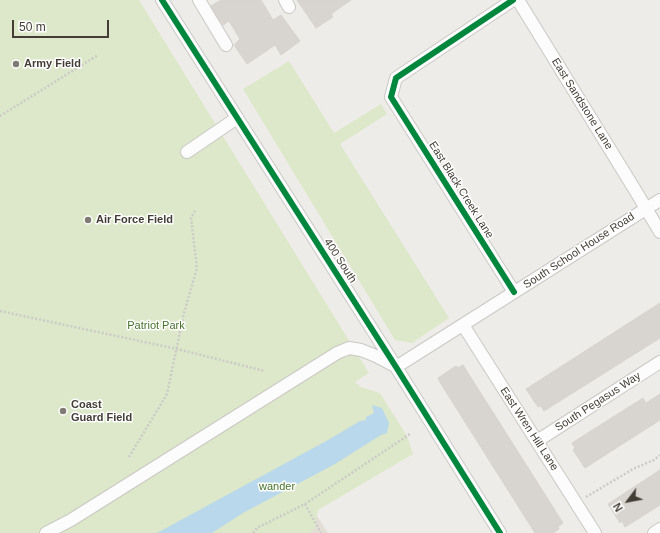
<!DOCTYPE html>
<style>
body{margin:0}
#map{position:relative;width:660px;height:533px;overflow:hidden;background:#eeece8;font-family:Arial,sans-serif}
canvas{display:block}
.north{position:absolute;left:608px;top:481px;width:40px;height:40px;-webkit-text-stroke:3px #fff;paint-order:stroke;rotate:238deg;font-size:11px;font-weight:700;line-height:16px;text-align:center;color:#433d35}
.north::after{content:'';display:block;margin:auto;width:14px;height:18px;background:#433d35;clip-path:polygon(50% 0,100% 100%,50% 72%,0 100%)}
.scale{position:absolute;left:12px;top:20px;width:97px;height:18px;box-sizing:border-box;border:2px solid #433d35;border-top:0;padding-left:5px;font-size:12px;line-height:14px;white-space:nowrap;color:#433d35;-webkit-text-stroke:3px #fff;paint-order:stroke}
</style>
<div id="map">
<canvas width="660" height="533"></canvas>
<div class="north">N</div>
<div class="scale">50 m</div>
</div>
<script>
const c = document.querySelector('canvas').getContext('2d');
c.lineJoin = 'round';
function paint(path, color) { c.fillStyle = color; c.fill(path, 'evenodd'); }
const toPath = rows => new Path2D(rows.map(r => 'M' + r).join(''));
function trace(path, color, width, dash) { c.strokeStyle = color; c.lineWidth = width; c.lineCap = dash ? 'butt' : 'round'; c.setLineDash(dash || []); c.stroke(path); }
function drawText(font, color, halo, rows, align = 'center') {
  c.font = font + ' Arial,sans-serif'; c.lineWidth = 3; c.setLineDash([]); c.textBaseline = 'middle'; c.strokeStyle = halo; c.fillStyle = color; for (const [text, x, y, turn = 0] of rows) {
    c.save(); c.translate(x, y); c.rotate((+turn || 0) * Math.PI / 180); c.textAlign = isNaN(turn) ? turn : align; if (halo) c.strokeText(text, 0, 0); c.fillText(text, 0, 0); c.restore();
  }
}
const residential = toPath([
 [317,516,328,533,289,533]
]);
const green = toPath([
 [0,0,139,0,369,373,355,382,361,387,380,393,407,436,413,454,318,510,315,529,309,533,0,533],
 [289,61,334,133,381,104,387,114,340,144,449,318,412,343,395,340,243,89]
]);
const water = toPath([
 [372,405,382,408,389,423,387,433,381,435,335,464,243,513,212,533,157,533,328,440,360,421,366,420,366,417,374,413]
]);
const building = toPath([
 [221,0,261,0,273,20,281,15,300,41,281,55,275,45,247,64,234,45,240,39,229,21,223,25,211,6,221,0],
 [297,0,351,0,331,14,333,17,316,28,297,0],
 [660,303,660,338,544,411,541,406,538,407,526,389,660,303],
 [463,365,563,523,558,527,559,529,553,533,535,533,441,384,438,378,456,366,458,368,463,365],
 [660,394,660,420,585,468,573,450,575,448,572,443,643,398,646,403,660,394],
 [660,470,660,505,625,527,622,521,620,523,608,504,660,470]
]);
const path = toPath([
 [0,116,98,55],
 [0,311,177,349,265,371],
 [129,457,167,394,184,313,197,268,191,218,195,211],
 [586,497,633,469,654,460,660,455],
 [305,504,321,533],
 [253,533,257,528,305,504,410,434]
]);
const minor = toPath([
 [162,0,396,367,500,533],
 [199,0,226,45],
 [285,0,289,7],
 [513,0,396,78,391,97,514,292],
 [518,0,635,190,660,232],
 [187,152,237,118],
 [463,325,595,533],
 [396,367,660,200],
 [537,441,660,362],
 [46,533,71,520,337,353,349,348,361,350,376,356,395,366],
 [654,533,660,529]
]);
const cycleway = toPath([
 [162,0,396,367,500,533],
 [513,0,396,78,391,97,514,292]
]);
const markers = [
 [16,64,4,"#7f7a74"],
 [88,220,4,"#7f7a74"],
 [63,411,4,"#7f7a74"]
];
const poiNames = [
 ["Army Field",24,64],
 ["Air Force Field",96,220],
 ["Coast",71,405],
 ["Guard Field",71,418]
];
const streetNames = [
 ["East Sandstone Lane",582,104,58],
 ["East Black Creek Lane",461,190,58],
 ["South School House Road",579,251,-33],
 ["400 South",340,261,57],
 ["South Pegasus Way",598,402,-33],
 ["East Wren Hill Lane",529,429,57]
];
const parkNames = [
 ["Patriot Park",156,326],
 ["wander",277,487]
];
paint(residential, '#e2ded5');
paint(green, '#dce8c9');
paint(water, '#bad8eb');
paint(building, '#d8d5d0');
trace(building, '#d6d3ce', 1);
trace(minor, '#cac8c4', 14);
trace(path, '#cccac7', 2.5, [2, 2]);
trace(minor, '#fcfcfc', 12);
trace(cycleway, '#00873e', 6);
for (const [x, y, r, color] of markers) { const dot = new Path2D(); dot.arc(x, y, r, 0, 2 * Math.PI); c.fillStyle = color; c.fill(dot); trace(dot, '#fff', 1.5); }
drawText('bold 11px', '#433d35', '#fff', poiNames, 'left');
drawText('11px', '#433d35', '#fff', streetNames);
drawText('11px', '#46722b', '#fff', parkNames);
</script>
